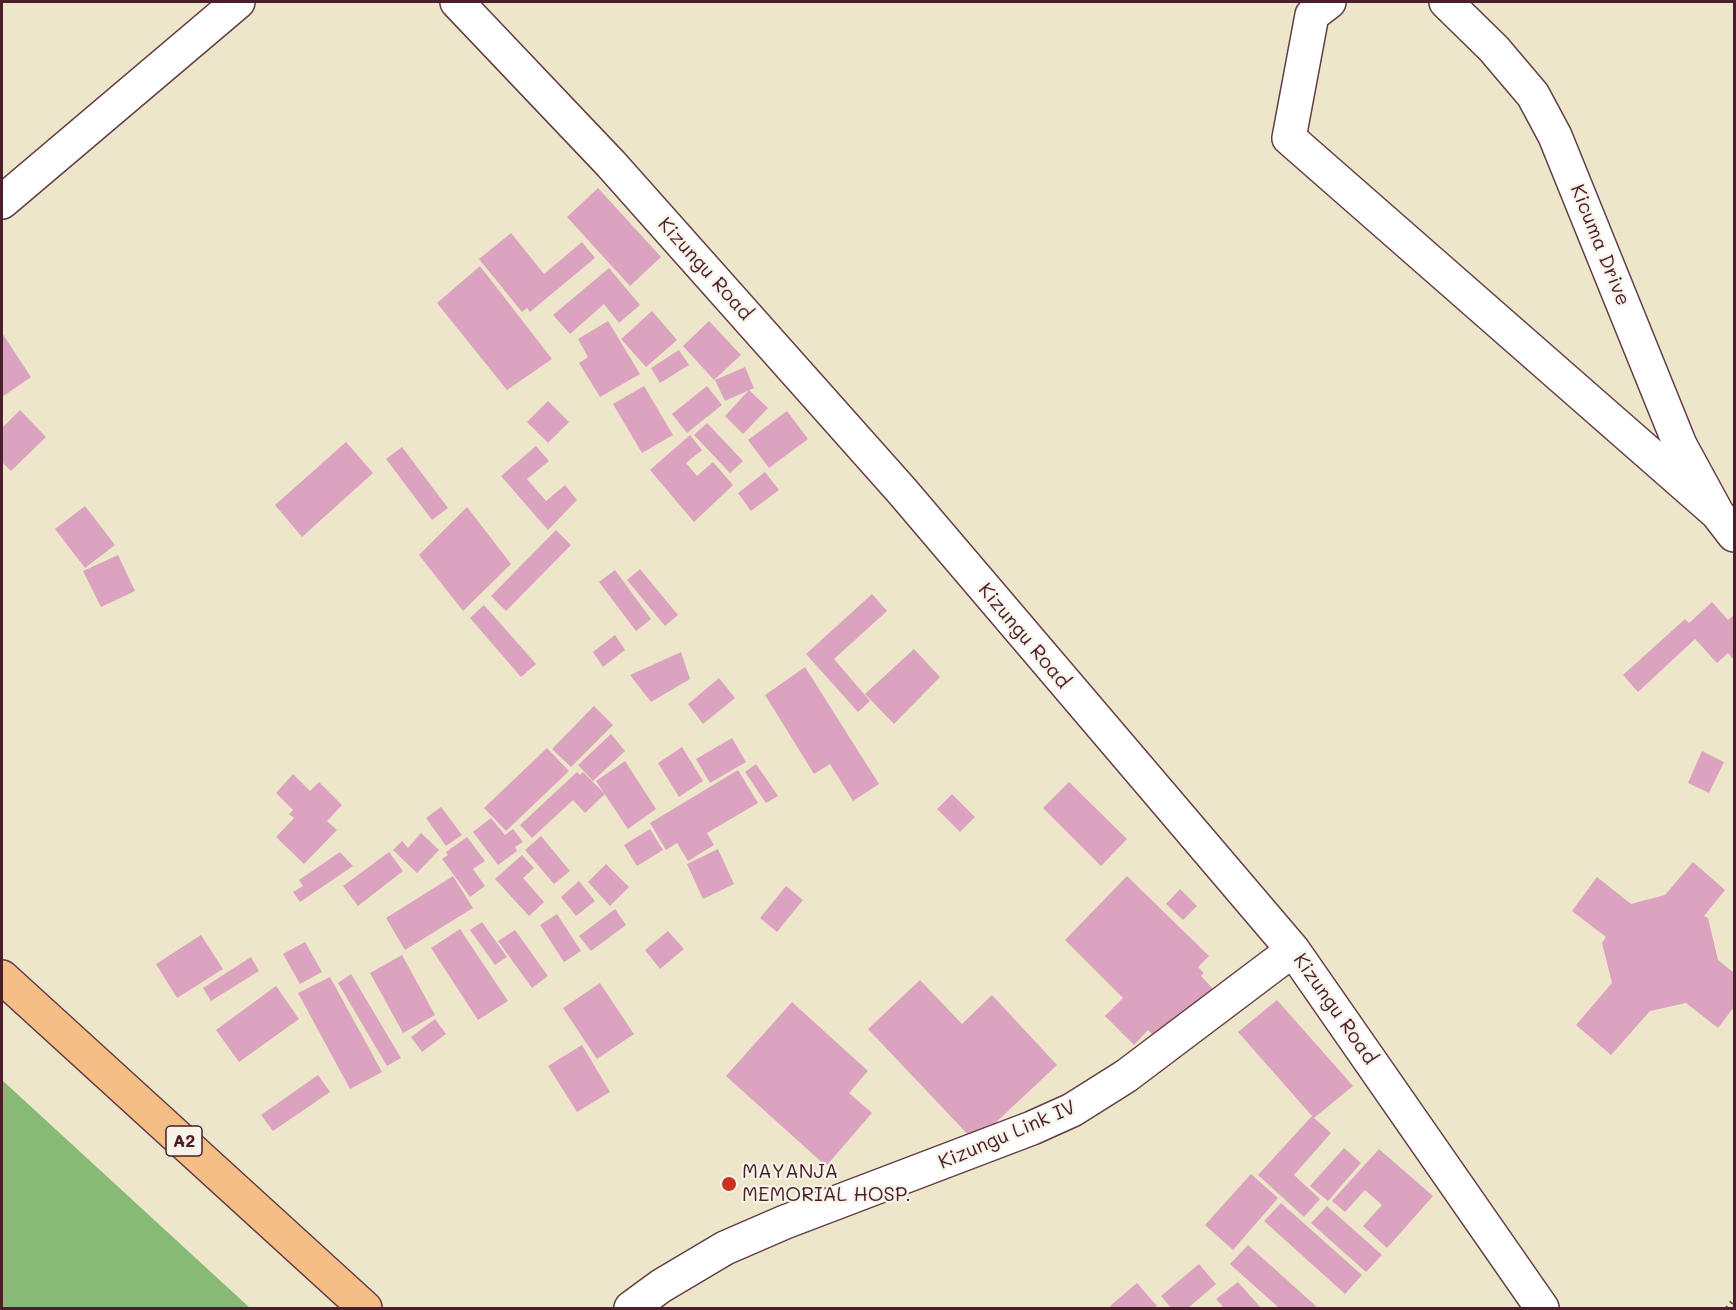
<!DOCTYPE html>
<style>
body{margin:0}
#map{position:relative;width:1736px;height:1310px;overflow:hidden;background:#eee6cb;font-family:Mali,sans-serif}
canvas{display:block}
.frame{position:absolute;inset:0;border:3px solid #4a1f2b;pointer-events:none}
</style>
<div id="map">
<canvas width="1736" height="1310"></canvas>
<div class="frame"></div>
</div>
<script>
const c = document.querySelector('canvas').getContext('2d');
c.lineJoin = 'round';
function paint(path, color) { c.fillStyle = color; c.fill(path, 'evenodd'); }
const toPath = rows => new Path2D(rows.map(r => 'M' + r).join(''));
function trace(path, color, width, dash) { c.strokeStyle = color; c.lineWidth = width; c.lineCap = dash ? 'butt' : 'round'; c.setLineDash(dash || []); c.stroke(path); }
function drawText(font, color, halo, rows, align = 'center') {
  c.font = font + ' Mali,sans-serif'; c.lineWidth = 4.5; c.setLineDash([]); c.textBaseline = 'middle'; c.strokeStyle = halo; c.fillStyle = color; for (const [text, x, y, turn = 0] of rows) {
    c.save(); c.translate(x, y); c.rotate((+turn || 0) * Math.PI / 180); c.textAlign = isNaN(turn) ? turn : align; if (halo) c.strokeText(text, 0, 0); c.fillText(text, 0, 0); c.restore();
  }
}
const forest = toPath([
 [2,1080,250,1308,2,1308]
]);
const building = toPath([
 [598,188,661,257,630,286,567,217],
 [511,233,544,274,582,242,595,258,530,312,527,308,522,312,479,259],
 [480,266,552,359,507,390,437,303],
 [609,268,640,305,619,323,604,304,570,334,553,315],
 [652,311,677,340,646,367,621,339],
 [608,321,640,374,600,397,579,363,588,357,578,339],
 [709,321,741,355,714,380,683,346],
 [2,333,31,377,2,397],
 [679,350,689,365,660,383,651,368],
 [745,367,754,388,725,401,715,380],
 [644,386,673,435,642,453,613,404],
 [707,386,722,405,687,433,672,414],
 [749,390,768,408,743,434,725,416],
 [548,401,569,422,548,443,527,422],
 [20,410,46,437,11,471,2,462,2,428],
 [787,411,808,439,769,468,748,440],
 [707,423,743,461,730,473,694,435],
 [690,435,702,450,686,463,697,476,713,462,733,485,694,522,650,470],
 [346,442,373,473,302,537,275,505],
 [536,446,549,461,527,479,546,501,565,485,577,500,548,530,501,476],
 [402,447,448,508,432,520,386,459],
 [765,472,779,490,751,511,738,493],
 [85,506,115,545,85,568,55,529],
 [467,507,511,564,463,611,419,555],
 [556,530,571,545,506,611,491,596],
 [118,555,135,591,101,607,83,571],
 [640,569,678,615,665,626,627,580],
 [615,570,651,619,636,631,599,582],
 [872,594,887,611,834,659,870,701,858,712,806,654],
 [1712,602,1728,620,1734,615,1734,660,1728,653,1717,663,1695,639,1638,692,1623,675,1685,619,1689,623],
 [484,605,536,664,521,677,470,618],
 [615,635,625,650,603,667,593,652],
 [914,649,940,677,894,724,865,694],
 [681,652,690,679,651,702,630,675],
 [805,667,879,784,853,801,830,764,814,774,765,695],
 [719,678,735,698,703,724,688,704],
 [594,706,613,725,571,767,552,749],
 [611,734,625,751,593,781,578,765],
 [732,738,746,762,710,783,696,759],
 [682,747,703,781,679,797,658,763],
 [547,748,569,771,506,831,484,808],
 [1702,751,1724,762,1709,793,1688,783],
 [625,761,656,809,628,829,596,781],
 [756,764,778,796,766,803,745,772],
 [738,770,758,803,707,833,714,845,688,861,677,843,666,850,650,823],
 [577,772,580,775,583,772,605,794,585,813,573,800,532,838,520,825],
 [293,774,310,791,319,782,342,805,327,821,337,830,304,864,276,837,294,818,289,814,293,810,276,793],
 [1069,782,1127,839,1101,866,1043,808],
 [952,794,975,817,960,832,937,809],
 [441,807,462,835,446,846,426,818],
 [491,818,505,835,513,829,523,842,515,847,517,851,498,865,473,832],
 [650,829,663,850,637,866,624,845],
 [421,833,439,850,417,873,393,850,402,841,408,848],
 [541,836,570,871,554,884,525,850],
 [467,837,485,861,473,869,485,886,470,897,442,859,448,855,446,852],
 [718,849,734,884,703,899,687,864],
 [340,852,353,866,300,902,293,892,303,886,299,880],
 [389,852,403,871,358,906,343,886],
 [522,855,534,868,523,878,544,902,529,916,495,879],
 [1693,862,1725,890,1704,916,1708,918,1718,960,1734,973,1734,1007,1718,1028,1686,1003,1650,1011,1611,1055,1576,1025,1612,983,1602,943,1606,937,1572,911,1597,877,1631,904,1665,895],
 [606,864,629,887,610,906,588,882],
 [453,876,473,908,405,950,386,918],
 [1127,876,1209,956,1198,967,1204,973,1201,976,1214,990,1162,1044,1148,1030,1134,1045,1105,1016,1123,998,1065,940],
 [579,881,595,901,576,916,561,897],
 [786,886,803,900,777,932,760,918],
 [1180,889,1197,906,1183,920,1166,904],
 [615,909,626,925,591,951,579,936],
 [557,914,581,951,564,962,540,925],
 [482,922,507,957,495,965,470,930],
 [460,929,508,1001,478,1020,431,948],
 [515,930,548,976,532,988,498,941],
 [668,931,684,949,660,969,645,950],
 [201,935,223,969,177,998,156,964],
 [305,942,322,972,300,984,283,954],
 [402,955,435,1015,403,1033,370,973],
 [251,957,259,971,211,1001,203,988],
 [351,974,401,1058,387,1066,338,983],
 [330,977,382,1072,350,1089,298,993],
 [920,980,962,1024,992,995,1057,1065,975,1142,868,1029],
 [600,983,634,1034,597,1059,563,1008],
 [276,986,299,1019,239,1062,216,1030],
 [1277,1000,1353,1086,1314,1118,1331,1133,1294,1175,1320,1199,1304,1217,1258,1175,1312,1116,1238,1032],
 [792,1002,868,1071,849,1093,872,1113,826,1166,726,1076],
 [435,1019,446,1034,422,1052,411,1037],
 [582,1045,610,1092,577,1112,548,1066],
 [318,1075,330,1092,273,1131,261,1115],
 [1344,1148,1361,1163,1328,1201,1310,1186],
 [1379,1149,1433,1196,1387,1248,1363,1226,1382,1205,1365,1190,1345,1212,1332,1201],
 [1251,1174,1278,1198,1233,1250,1205,1225],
 [1281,1203,1362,1275,1345,1294,1264,1221],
 [1327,1206,1382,1255,1366,1272,1311,1223],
 [1248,1245,1318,1308,1279,1308,1230,1264],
 [1199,1264,1216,1284,1188,1308,1171,1308,1161,1296],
 [1238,1282,1261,1308,1224,1308,1216,1299],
 [1137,1283,1157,1306,1154,1308,1112,1308,1110,1306]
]);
const path = toPath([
 [1727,1308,1734,1299]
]);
const street = toPath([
 [457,2,611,164,902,491,1293,950,1542,1308],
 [1329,2,1312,15,1289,138,1717,513],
 [1446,2,1494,49,1533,95,1555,136,1680,445,1717,513,1734,535],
 [2,202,238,2],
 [631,1308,661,1286,725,1248,785,1222,1032,1128,1072,1110,1126,1076,1293,950]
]);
const primary = toPath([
 [2,977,365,1308]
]);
const markers = [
 [729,1184,8,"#c8321e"]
];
const shields = [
 [184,1141,36]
];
const shieldNames = [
 ["A2",184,1141]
];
const streetNames = [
 ["Kicuma Drive",1600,245,68],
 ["Kizungu Road",705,269,48],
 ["Kizungu Road",1024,636,50],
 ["Kizungu Road",1335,1009,55],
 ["Kizungu Link IV",1007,1135,-23]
];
const poiNames = [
 ["MAYANJA",742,1172],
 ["MEMORIAL HOSP.",742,1195]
];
paint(forest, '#87bb75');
paint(building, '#dba3bf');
trace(street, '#633d43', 36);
trace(primary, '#633d43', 36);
trace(path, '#633d43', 4, [1.5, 4.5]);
trace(street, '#fff', 33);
trace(primary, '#f6be87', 33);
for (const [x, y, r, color] of markers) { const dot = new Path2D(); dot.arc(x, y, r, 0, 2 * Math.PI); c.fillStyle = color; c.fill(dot); trace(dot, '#f7f3e8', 2); }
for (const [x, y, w] of shields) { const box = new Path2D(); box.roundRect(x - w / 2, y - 15, w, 30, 4.5); c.fillStyle = '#f7f3e8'; c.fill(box); trace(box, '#4a1f2b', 1.5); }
drawText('bold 18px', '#4a1f2b', null, shieldNames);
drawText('20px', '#4a1f2b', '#f7f3e8', streetNames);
drawText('20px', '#4a1f2b', '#f7f3e8', poiNames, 'left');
</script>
